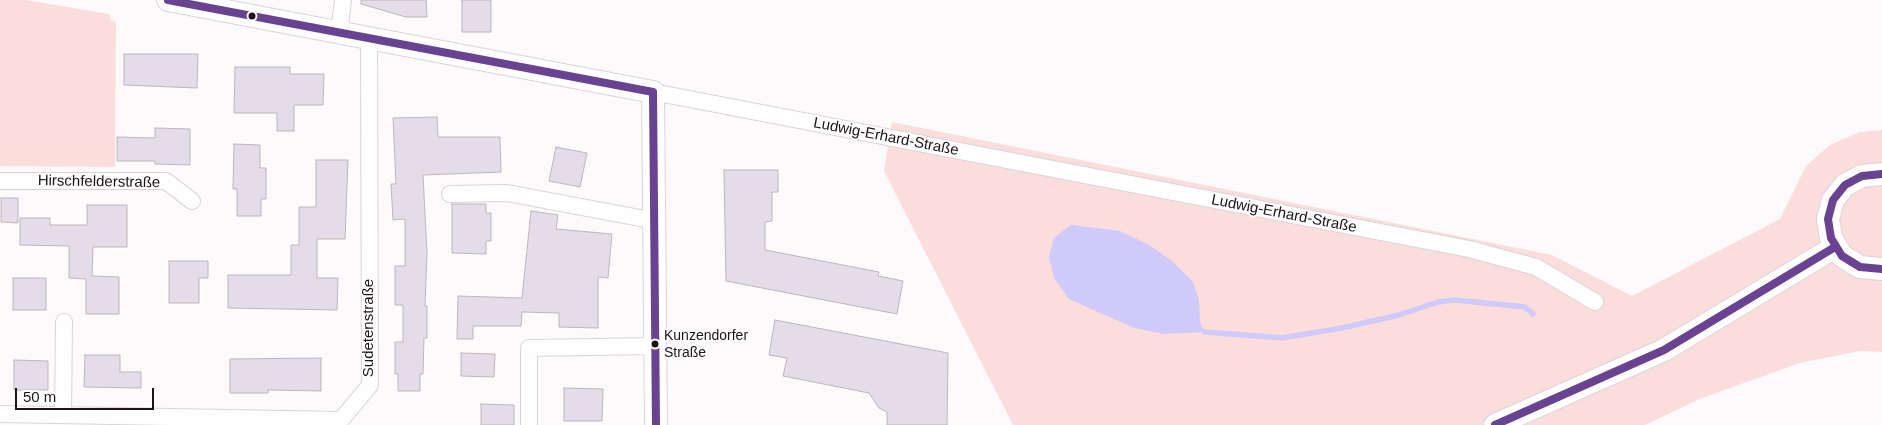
<!DOCTYPE html>
<meta charset="utf-8">
<style>
body{margin:0}
#map{position:relative;width:1882px;height:425px;overflow:hidden;background:#fdfafc;font-family:Arial,sans-serif}
canvas{display:block}
.scale{position:absolute;left:15px;top:388px;width:139px;height:22px;box-sizing:border-box;border:2px solid #1c141a;border-top:0;padding-left:6px;font-size:15px;line-height:18px;white-space:nowrap;color:#1c141a;-webkit-text-stroke:4px #fff;paint-order:stroke}
</style>
<div id="map">
<canvas width="1882" height="425"></canvas>
<div class="scale">50 m</div>
</div>
<script>
const c = document.querySelector('canvas').getContext('2d');
c.lineJoin = 'round';
function paint(path, color) { c.fillStyle = color; c.fill(path, 'evenodd'); }
const toPath = rows => new Path2D(rows.map(r => 'M' + r).join(''));
function trace(path, color, width, dash) { c.strokeStyle = color; c.lineWidth = width; c.lineCap = dash ? 'butt' : 'round'; c.setLineDash(dash || []); c.stroke(path); }
function drawText(font, color, halo, rows, align = 'center') {
  c.font = font + ' Arial,sans-serif'; c.lineWidth = 4; c.setLineDash([]); c.textBaseline = 'middle'; c.strokeStyle = halo; c.fillStyle = color; for (const [text, x, y, turn = 0] of rows) {
    c.save(); c.translate(x, y); c.rotate((+turn || 0) * Math.PI / 180); c.textAlign = isNaN(turn) ? turn : align; if (halo) c.strokeText(text, 0, 0); c.fillText(text, 0, 0); c.restore();
  }
}
const green = toPath([
 [0,0,26,0,109,14,111,20,116,22,115,167,0,166],
 [892,122,1552,255,1632,296,1780,219,1806,166,1830,145,1860,132,1882,130,1882,352,1860,351,1800,363,1702,398,1645,425,1013,425,884,171]
]);
const water = toPath([
 [1071,225,1120,231,1149,245,1172,261,1193,282,1199,300,1200,322,1205,332,1164,334,1134,328,1069,299,1054,278,1049,257,1054,238]
]);
const stream = toPath([
 [1205,332,1282,338,1342,328,1399,315,1438,302,1455,300,1525,307,1533,314]
]);
const building = toPath([
 [361,0,426,0,427,17,406,17,361,4,361,0],
 [462,0,491,0,491,32,462,32,462,0],
 [124,54,198,54,197,88,124,85,124,54],
 [235,67,290,67,290,74,324,74,323,105,294,105,294,131,277,131,277,113,234,113,235,67],
 [437,117,438,137,500,137,501,172,423,175,427,253,425,306,427,306,427,338,424,338,423,374,420,374,420,391,398,391,398,374,395,374,395,342,403,342,403,305,395,305,395,266,405,266,405,219,393,220,391,184,396,184,393,118,437,117],
 [155,128,190,129,190,165,155,164,155,161,117,161,117,137,155,138,155,128],
 [234,144,260,145,260,168,266,168,266,199,261,199,261,216,237,216,237,189,233,189,234,144],
 [556,147,587,153,580,187,549,181,556,147],
 [316,160,348,160,345,239,317,239,317,278,338,278,337,310,228,308,228,275,291,275,291,245,299,245,299,207,316,207,316,160],
 [724,170,778,170,778,192,772,192,772,221,765,222,765,250,879,272,878,276,903,281,897,314,726,281,724,170],
 [1,198,18,198,18,223,1,222,1,198],
 [452,204,486,204,486,213,491,213,491,241,486,241,486,254,452,253,452,204],
 [87,205,127,205,127,247,93,247,92,276,119,277,119,314,86,314,86,279,69,278,69,246,20,245,20,218,50,218,50,225,87,225,87,205],
 [531,211,558,215,556,229,612,234,608,278,598,277,598,328,559,327,559,313,522,312,521,326,473,326,473,339,457,339,458,296,522,298,531,211],
 [169,261,208,261,208,278,199,278,199,303,169,303,169,261],
 [13,278,46,278,46,310,13,310,13,278],
 [775,320,948,353,947,425,887,425,887,412,879,408,869,393,783,376,787,358,769,355,775,320],
 [461,353,495,354,494,377,461,376,461,353],
 [85,355,120,355,120,372,141,372,141,388,84,387,85,355],
 [321,358,321,391,268,390,268,393,230,393,230,359,321,358],
 [14,360,48,361,48,390,14,390,14,360],
 [564,388,603,389,602,421,564,421,564,388],
 [481,404,514,405,514,425,481,425,481,404]
]);
const street = toPath([
 [339,34,343,0],
 [653,92,1469,249,1536,267,1595,302],
 [0,181,166,181,192,201],
 [450,194,507,193,656,221],
 [0,414,341,420,370,385,369,38],
 [63,415,64,322],
 [529,425,529,348,656,346]
]);
const secondary = toPath([
 [168,0,653,92,656,425],
 [1882,174,1862,176,1845,185,1833,200,1828,219,1831,238,1842,256,1860,267,1882,269],
 [1495,425,1664,350,1835,247]
]);
const bus1 = toPath([
 [168,0,653,92],
 [653,92,656,425],
 [1882,174,1862,176,1845,185,1833,200,1828,219,1831,238,1842,256,1860,267,1882,269],
 [1495,425,1664,350,1835,247]
]);
const markers = [
 [252,16,4.5,"#1c141a"],
 [655,344,4.5,"#1c141a"]
];
const busNames = [
 ["Kunzendorfer",664,336],
 ["Straße",664,353]
];
const streetNames = [
 ["Ludwig-Erhard-Straße",886,137,11],
 ["Hirschfelderstraße",99,182,1],
 ["Ludwig-Erhard-Straße",1284,214,11],
 ["Sudetenstraße",369,328,-90]
];
paint(green, '#fbdddb');
paint(water, '#d0cafb');
trace(stream, '#d0cafb', 5.5);
paint(building, '#e5dce9');
trace(building, '#bab6bb', 1);
trace(street, '#dad4d8', 18);
trace(secondary, '#dad4d8', 24);
trace(street, '#fffeff', 16);
trace(secondary, '#fffeff', 22);
trace(bus1, '#694291', 8);
for (const [x, y, r, color] of markers) { const dot = new Path2D(); dot.arc(x, y, r, 0, 2 * Math.PI); c.fillStyle = color; c.fill(dot); trace(dot, '#fff', 2); }
drawText('14px', '#1c141a', '#fff', busNames, 'left');
drawText('15px', '#1c141a', '#fff', streetNames);
</script>
